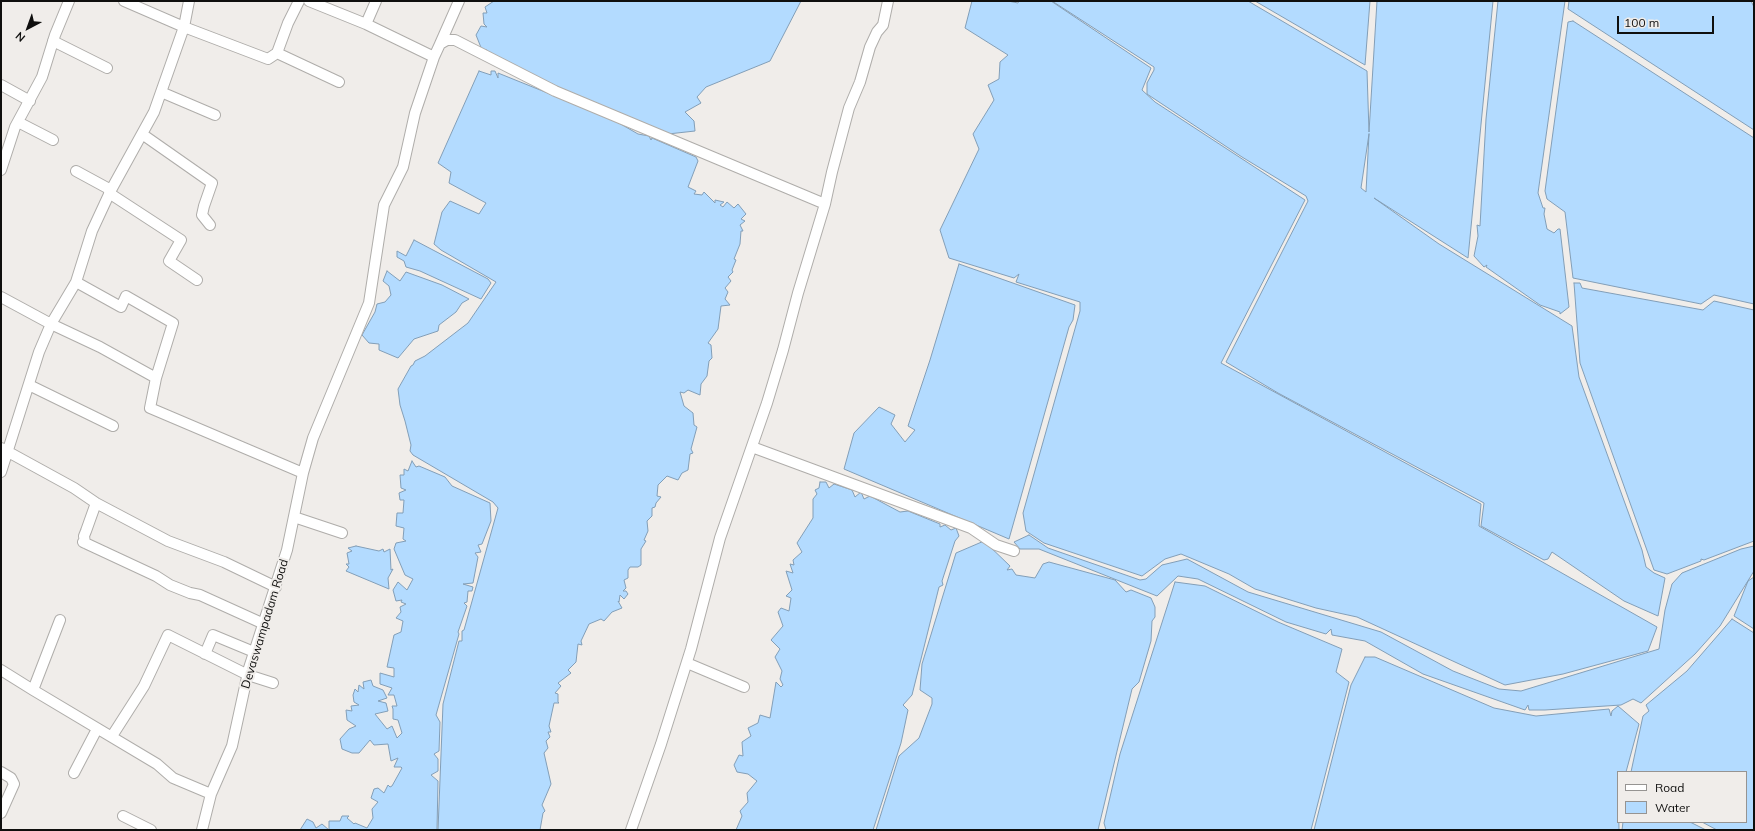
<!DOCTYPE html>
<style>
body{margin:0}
#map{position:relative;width:1755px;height:831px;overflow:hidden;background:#f0edea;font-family:Mulish,sans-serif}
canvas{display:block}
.frame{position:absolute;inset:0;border:2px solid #0f0f0e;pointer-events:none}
.legend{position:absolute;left:1617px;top:771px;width:130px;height:52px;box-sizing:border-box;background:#f0edea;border:1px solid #969492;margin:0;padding:5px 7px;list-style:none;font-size:12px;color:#0f0f0e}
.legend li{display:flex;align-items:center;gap:8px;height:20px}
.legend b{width:20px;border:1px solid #969492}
.north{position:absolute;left:8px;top:8px;width:40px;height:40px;-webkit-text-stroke:3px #f0edea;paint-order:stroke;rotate:221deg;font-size:11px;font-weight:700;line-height:16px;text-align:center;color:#0f0f0e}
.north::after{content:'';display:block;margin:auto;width:14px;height:18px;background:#0f0f0e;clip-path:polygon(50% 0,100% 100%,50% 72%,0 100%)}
.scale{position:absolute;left:1617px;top:16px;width:97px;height:18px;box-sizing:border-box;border:2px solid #0f0f0e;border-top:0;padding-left:5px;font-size:12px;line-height:14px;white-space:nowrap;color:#0f0f0e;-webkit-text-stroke:3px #f0edea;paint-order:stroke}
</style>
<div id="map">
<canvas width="1755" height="831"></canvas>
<div class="frame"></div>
<ul class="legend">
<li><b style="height:5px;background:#fff"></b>Road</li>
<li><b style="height:11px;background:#b3dbff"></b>Water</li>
</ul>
<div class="north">N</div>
<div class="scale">100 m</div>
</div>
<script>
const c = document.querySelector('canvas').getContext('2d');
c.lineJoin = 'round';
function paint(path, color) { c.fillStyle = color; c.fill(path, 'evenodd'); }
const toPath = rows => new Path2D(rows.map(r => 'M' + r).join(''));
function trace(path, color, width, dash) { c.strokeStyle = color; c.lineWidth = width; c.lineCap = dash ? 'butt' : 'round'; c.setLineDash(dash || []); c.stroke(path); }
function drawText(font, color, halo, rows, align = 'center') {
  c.font = font + ' Mulish,sans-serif'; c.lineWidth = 4; c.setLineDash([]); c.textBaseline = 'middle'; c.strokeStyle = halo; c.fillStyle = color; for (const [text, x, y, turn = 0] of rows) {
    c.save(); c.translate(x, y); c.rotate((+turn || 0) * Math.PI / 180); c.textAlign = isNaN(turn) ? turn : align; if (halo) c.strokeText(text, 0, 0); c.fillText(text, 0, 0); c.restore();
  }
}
const water = toPath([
 [494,1,801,1,770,61,706,87,697,97,701,103,685,112,694,121,695,131,668,134,534,78,485,52,487,50,482,50,476,35,481,26,487,27,484,24,483,13,487,13,485,7,494,1],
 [972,1,1008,1,1018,3,1019,1,1051,1,1151,68,1142,90,1155,102,1305,200,1221,363,1481,504,1479,526,1657,627,1648,651,1563,674,1505,685,1357,617,1316,608,1255,589,1229,574,1181,554,1165,559,1142,576,1044,543,1026,531,1023,513,1080,311,1080,302,1016,282,1019,274,1014,278,949,258,940,230,979,149,973,134,994,100,988,85,999,79,1000,62,1008,55,965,28,972,1],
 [1052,1,1248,1,1367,71,1369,132,1377,1,1493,1,1468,258,1374,198,1439,244,1572,326,1579,377,1642,550,1646,567,1654,573,1665,578,1658,616,1624,601,1552,552,1548,559,1544,560,1481,526,1484,503,1278,393,1226,362,1308,201,1306,196,1242,157,1147,94,1147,83,1154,70,1154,67,1052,1],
 [1369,134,1366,192,1361,188,1369,134],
 [1255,1,1370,1,1365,65,1255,1],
 [1498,1,1565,1,1538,193,1543,208,1545,208,1544,214,1547,229,1554,233,1558,229,1560,229,1569,307,1560,314,1560,312,1540,305,1486,267,1487,265,1484,267,1474,256,1478,236,1477,225,1480,226,1486,119,1498,1],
 [1569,1,1751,1,1754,7,1754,130,1568,9,1569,1],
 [1573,21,1754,138,1754,304,1714,295,1701,304,1573,278,1565,212,1547,199,1545,191,1568,22,1573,21],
 [479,71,491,75,491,71,495,71,498,78,498,73,612,119,638,134,649,136,651,140,652,138,696,157,698,161,688,187,696,191,694,194,702,195,704,192,715,203,715,200,724,202,720,205,723,207,727,202,734,208,738,204,746,214,741,219,745,221,740,225,743,231,741,231,740,244,734,259,736,260,732,270,733,272,728,277,731,281,725,288,728,292,725,299,730,305,721,306,718,329,708,343,711,345,712,358,709,361,707,376,701,384,700,395,688,390,684,393,680,392,684,406,693,413,694,425,697,427,691,449,693,453,690,454,688,470,682,473,678,480,667,476,658,485,657,496,661,497,656,503,655,507,652,508,652,516,647,521,648,531,644,540,646,541,641,549,641,565,638,567,630,567,628,570,628,578,624,580,626,588,623,591,626,591,628,594,624,599,620,595,619,602,618,601,622,608,612,612,604,621,601,619,589,624,581,641,582,645,578,644,576,662,568,670,571,673,558,683,561,686,555,693,558,694,558,702,559,703,554,703,549,726,551,732,548,732,550,737,546,741,548,748,544,753,551,784,542,805,545,811,543,813,540,830,438,830,443,704,459,641,462,641,462,631,464,630,498,508,493,502,413,455,410,451,411,445,405,421,400,405,398,389,411,366,413,365,415,361,425,356,468,323,496,282,441,250,434,244,442,212,450,201,479,214,486,203,449,183,451,172,438,163,479,71],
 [414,240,488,279,491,283,481,299,420,271,406,267,404,261,397,257,397,251,406,256,414,240],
 [959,264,1075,305,1073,320,1069,327,1009,539,844,469,854,433,879,407,895,415,891,424,905,442,915,430,908,426,930,360,959,264],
 [387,271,400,281,406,272,442,285,469,299,462,303,456,312,439,325,438,331,414,339,398,358,379,350,379,344,369,343,362,335,375,312,377,304,385,302,391,295,389,286,383,281,387,271],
 [1574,283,1580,283,1582,288,1703,310,1714,301,1754,310,1754,541,1704,560,1701,559,1701,561,1667,574,1654,570,1580,363,1574,283],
 [412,461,416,467,419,466,445,477,452,486,490,503,491,521,482,544,478,545,481,552,475,553,478,557,473,583,463,584,473,587,472,591,468,591,467,602,464,603,467,606,458,632,459,634,436,715,440,722,439,751,434,754,438,759,438,771,431,775,438,781,437,830,300,830,307,819,313,822,316,828,322,824,329,830,329,821,340,821,342,816,349,816,347,818,354,824,355,823,367,828,373,818,372,809,378,802,371,798,374,789,378,788,384,793,388,785,390,787,392,786,402,768,401,767,394,767,398,758,391,761,388,744,374,745,370,740,359,753,352,753,342,749,340,739,349,729,356,726,347,720,346,710,352,711,351,706,359,705,354,702,353,695,355,689,358,692,359,685,364,689,363,682,371,680,373,686,383,690,387,698,378,701,386,703,388,711,375,714,387,729,392,726,397,738,402,733,398,720,393,719,393,709,392,706,397,706,394,695,388,695,392,688,380,684,380,673,394,677,394,668,387,667,394,635,401,632,403,621,396,618,401,612,400,607,406,604,401,602,402,600,396,601,393,590,398,582,407,590,413,579,405,575,394,549,396,543,406,541,403,539,404,528,396,526,397,513,403,513,404,500,400,500,399,493,406,490,401,488,400,475,404,475,404,469,408,471,412,461],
 [820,482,826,482,829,488,834,484,852,490,855,497,861,492,864,499,870,496,900,512,908,511,940,524,940,527,945,525,951,530,956,528,959,536,955,541,942,581,943,585,939,587,912,695,903,705,908,710,901,743,873,830,736,830,742,816,740,811,748,802,747,793,757,781,748,774,737,772,734,765,739,755,743,756,742,742,751,736,748,728,758,723,760,715,770,718,776,682,781,687,783,685,780,679,782,671,775,657,780,649,771,640,783,626,778,612,781,608,789,611,791,598,786,596,792,590,786,571,793,573,790,564,794,565,793,560,802,552,797,543,813,518,813,499,817,494,815,490,819,488,820,482],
 [1029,535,1048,548,1140,580,1146,579,1162,565,1187,559,1248,592,1381,632,1453,671,1499,689,1521,691,1659,649,1665,610,1672,584,1682,573,1741,549,1754,546,1754,571,1720,626,1695,654,1641,703,1633,699,1621,705,1545,710,1529,710,1528,705,1525,710,1423,674,1365,641,1332,635,1331,629,1326,634,1286,622,1198,579,1178,576,1157,596,1039,549,1020,549,1014,542,1029,535],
 [984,541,1010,566,1007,570,1012,569,1016,575,1035,578,1043,564,1049,562,1115,580,1126,592,1131,590,1151,598,1155,607,1155,617,1152,621,1151,641,1139,682,1132,689,1098,830,876,830,899,756,919,738,932,704,932,698,920,690,922,664,956,553,984,541],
 [356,546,379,551,383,549,384,552,390,549,391,570,393,569,388,578,389,589,346,571,349,567,346,564,349,564,347,553,352,551,348,548,356,546],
 [1754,577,1754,629,1734,616,1748,581,1754,577],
 [1175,582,1205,586,1278,622,1342,649,1336,672,1349,682,1311,830,1106,830,1104,823,1120,754,1175,582],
 [1732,619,1754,633,1754,830,1717,830,1702,822,1746,822,1746,772,1631,772,1643,716,1649,711,1646,705,1687,671,1732,619],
 [1365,657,1375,657,1494,708,1536,716,1609,709,1611,716,1612,711,1618,706,1639,724,1626,772,1618,772,1619,830,1314,830,1351,685,1365,657],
 [1623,822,1690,822,1706,830,1622,830,1623,822]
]);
const minor = toPath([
 [124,1,184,27,268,59,277,53,339,82],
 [309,1,366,24,434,57],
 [366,24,376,1],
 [53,41,107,68],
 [440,44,459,1],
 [277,53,288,23,299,1],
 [1,85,30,101],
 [161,92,215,115],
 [18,122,53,140],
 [142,134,212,183,204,206,202,215,210,225],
 [1,170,15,127,42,77,55,35,69,1],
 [76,171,111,190],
 [109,193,181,240,169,261,197,280],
 [76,282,121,307,126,296,173,323,156,378],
 [1,297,51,324,100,347,156,378,150,408,303,473],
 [29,385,113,426],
 [752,447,971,528,996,545,1014,551],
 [1,448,74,488,96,503,168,541,224,562,276,587],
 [1,472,39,352,51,324,76,282,92,231,111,190,154,112,184,27,189,1],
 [294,517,342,533],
 [83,542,156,576,170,585,190,593,200,595,264,624],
 [85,543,84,536,86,531,96,503],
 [205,654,213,635,254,652],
 [687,663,744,687],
 [1,670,33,690,157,764,173,778,211,794],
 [33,690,60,620],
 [112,736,144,686,168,635,248,675,273,683],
 [1,772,11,778,14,784,1,813],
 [74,773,97,729],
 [123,816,151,830],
 [202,830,211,794,232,746,249,668,287,550,303,473,313,438,369,303,384,205,403,167,415,113,434,57,440,44,447,40,455,40,555,91,825,204],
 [631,830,661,744,691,649,720,538,767,403,783,350,798,293,825,204,832,172,849,108,860,82,870,47,877,32,883,25,888,1]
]);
const streetNames = [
 ["Devaswampadam Road",265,624,-73]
];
paint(water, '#b3dbff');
trace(water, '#829eb7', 1);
trace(minor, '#afadaa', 12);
trace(minor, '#fff', 10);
drawText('12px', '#0f0f0e', '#f0edea', streetNames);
</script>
